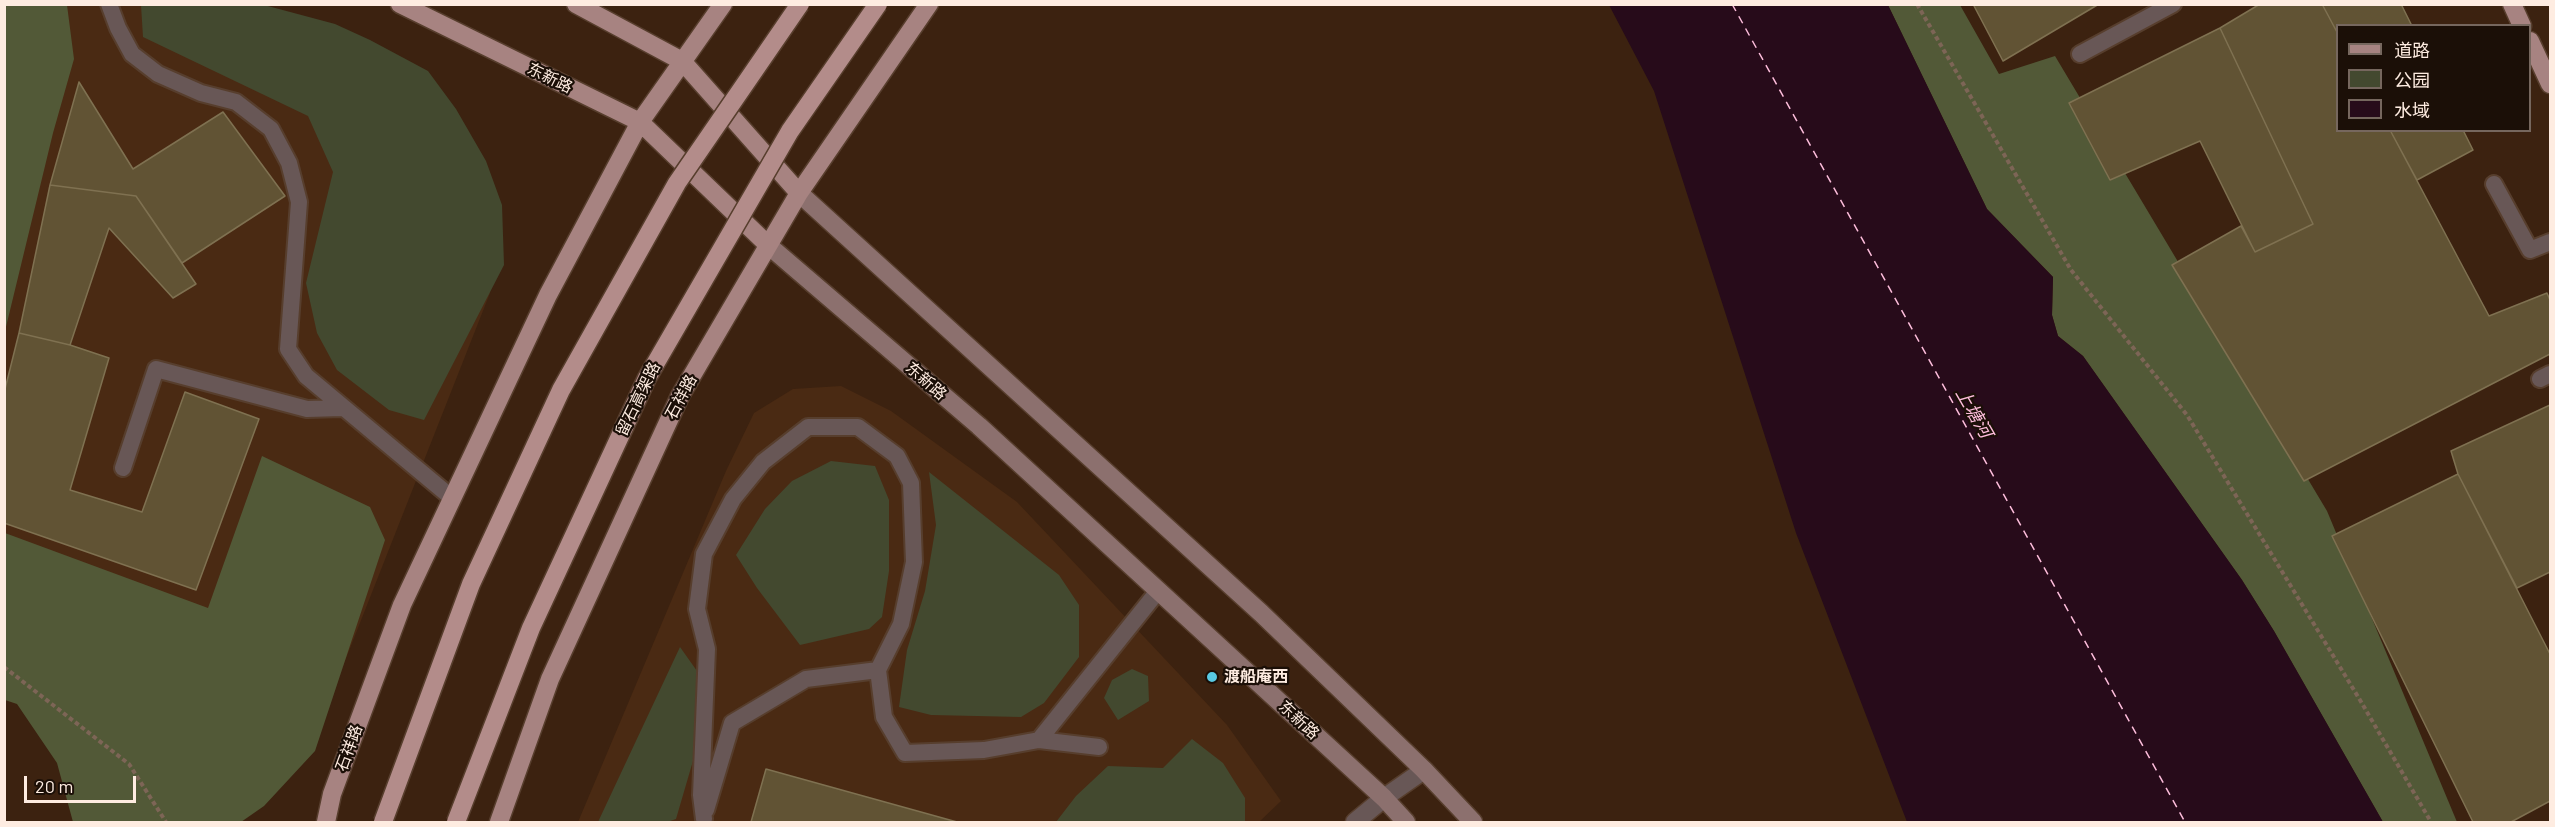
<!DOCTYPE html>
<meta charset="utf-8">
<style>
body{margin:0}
#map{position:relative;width:2555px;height:827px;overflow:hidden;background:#3c2210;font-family:Barlow,"Noto Sans SC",sans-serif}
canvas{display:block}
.frame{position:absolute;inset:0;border:6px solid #feece1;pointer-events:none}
.legend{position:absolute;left:2336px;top:24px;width:195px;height:108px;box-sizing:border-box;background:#1b0f07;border:2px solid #76675e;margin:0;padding:8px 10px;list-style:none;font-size:18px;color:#feece1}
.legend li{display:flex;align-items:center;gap:12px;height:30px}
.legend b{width:30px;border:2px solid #76675e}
.scale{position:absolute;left:24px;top:776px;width:112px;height:27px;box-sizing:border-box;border:3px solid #feece1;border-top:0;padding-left:8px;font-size:18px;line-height:21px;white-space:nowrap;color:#feece1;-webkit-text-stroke:4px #1b0f07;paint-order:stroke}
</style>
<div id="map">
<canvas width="2555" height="827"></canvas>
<div class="frame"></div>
<ul class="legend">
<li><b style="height:8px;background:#a78381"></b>道路</li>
<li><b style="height:16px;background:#43492f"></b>公园</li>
<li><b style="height:16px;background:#270b1a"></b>水域</li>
</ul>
<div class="scale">20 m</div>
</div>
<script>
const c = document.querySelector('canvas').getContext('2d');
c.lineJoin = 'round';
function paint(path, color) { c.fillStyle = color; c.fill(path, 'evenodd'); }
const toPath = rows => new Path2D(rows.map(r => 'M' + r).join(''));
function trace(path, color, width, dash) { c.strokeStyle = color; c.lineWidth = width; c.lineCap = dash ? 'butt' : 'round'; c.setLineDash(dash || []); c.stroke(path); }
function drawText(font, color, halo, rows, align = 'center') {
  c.font = font + ' Barlow,"Noto Sans SC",sans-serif'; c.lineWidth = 4.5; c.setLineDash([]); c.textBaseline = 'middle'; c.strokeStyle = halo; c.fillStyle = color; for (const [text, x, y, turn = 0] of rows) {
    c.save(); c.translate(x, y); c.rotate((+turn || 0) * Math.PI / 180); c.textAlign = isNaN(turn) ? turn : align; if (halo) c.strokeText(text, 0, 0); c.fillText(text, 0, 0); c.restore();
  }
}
const built = toPath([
 [44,5,138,5,349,87,490,293,343,666,5,534,5,243],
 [841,386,891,411,1017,502,1227,725,1281,801,1259,822,578,822,726,471,754,413,793,389]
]);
const green = toPath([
 [141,5,264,5,335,24,370,40,428,71,456,109,486,161,502,205,504,265,424,420,389,410,337,370,317,333,306,283,333,172,308,116,143,37],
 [831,461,875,466,889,500,889,571,882,617,869,629,800,645,757,588,736,555,765,509,792,481],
 [929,472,1059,575,1079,605,1079,657,1044,703,1021,717,931,715,899,707,907,650,925,591,936,525],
 [680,647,697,671,707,713,676,819,667,822,598,822],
 [1132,669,1148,676,1149,701,1118,720,1104,698,1112,680],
 [1192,739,1223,763,1245,798,1245,822,1056,822,1076,796,1108,766,1163,768]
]);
const forest = toPath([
 [5,4,67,5,74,59,53,133,5,331],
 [1888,5,1960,5,1999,74,2055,56,2327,511,2457,822,2383,822,2274,631,2242,580,2083,356,2058,336,2052,315,2053,277,1987,209],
 [262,456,370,507,385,540,315,751,264,806,241,822,73,822,57,763,17,704,5,700,5,533,208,608]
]);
const water = toPath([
 [1609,5,1888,5,1987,209,2053,277,2052,315,2058,336,2083,356,2242,580,2274,631,2383,822,1907,822,1796,533,1654,91]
]);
const ferry = toPath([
 [1732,4,2185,822]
]);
const building = toPath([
 [1973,4,2099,4,2003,61,1973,4],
 [2260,4,2322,4,2338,34,2338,130,2390,130,2489,316,2547,293,2550,300,2550,354,2304,481,2172,265,2241,226,2255,252,2313,224,2220,28,2260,4],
 [2322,4,2401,4,2412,26,2338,26,2338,34,2322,4],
 [2220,28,2313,224,2255,252,2200,141,2110,180,2069,103,2220,28],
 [79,82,133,169,223,112,285,196,182,263,136,196,50,185,79,82],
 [2390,130,2463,130,2473,150,2417,180,2390,130],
 [50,185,136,196,196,284,173,298,109,228,70,345,19,333,50,185],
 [19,333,70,345,109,358,70,490,142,512,185,392,259,419,196,590,4,523,4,393,19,333],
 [2550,405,2550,572,2517,588,2458,474,2451,451,2550,405],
 [2458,474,2550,654,2550,801,2511,822,2473,822,2332,536,2458,474],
 [766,769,957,822,751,822,766,769]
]);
const path = toPath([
 [1917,4,2071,270,2187,415,2360,700,2431,822],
 [4,667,129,764,166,822]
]);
const service = toPath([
 [109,4,118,28,132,54,158,74,201,93,236,102,271,129,289,163,299,202,288,349,306,376,452,498],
 [2080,54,2173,4],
 [2494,184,2530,250,2550,242],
 [2540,379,2550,374],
 [123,468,156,369,307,409,342,408],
 [1039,740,1158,591],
 [706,810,732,723,806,679,878,670,884,717,905,753,984,750,1039,740,1099,747],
 [704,819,701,795,707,649,697,609,704,554,733,499,763,462,808,427,858,427,897,456,911,483,914,562,901,624,878,670]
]);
const minor = toPath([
 [1355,822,1384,798,1424,770]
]);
const secondary = toPath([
 [799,193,1261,613,1424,770,1473,822],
 [768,245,979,426,1384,798,1406,822]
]);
const primary = toPath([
 [400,4,640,122,768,245],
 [576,4,682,61,799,193],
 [2512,4,2522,26],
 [2530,41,2550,84],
 [326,822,332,794,402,605,548,295,640,122,723,4],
 [499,822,550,679,680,396,799,193,929,4]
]);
const trunkBridge = toPath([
 [383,822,471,584,561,390,677,183,800,4],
 [456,822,531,628,647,378,790,131,878,4]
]);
const markers = [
 [1212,677,6,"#58c9e3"]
];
const streetNames = [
 ["东新路",550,78,26],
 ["东新路",926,381,41],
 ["石祥路",681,397,-62],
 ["留石高架路",638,399,-64],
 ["东新路",1299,720,43],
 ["石祥路",349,748,-70]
];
const poiNames = [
 ["渡船庵西",1224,677]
];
const waterNames = [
 ["上塘河",1974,413,60]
];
paint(built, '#4a2a13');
paint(green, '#43492f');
paint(forest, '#525937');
paint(water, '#270b1a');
trace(ferry, '#fdbddb', 1.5, [8, 6]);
paint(building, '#615334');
trace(building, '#7f7151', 1.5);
trace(service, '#573e2d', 20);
trace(minor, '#573e2d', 21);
trace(secondary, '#573e2d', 21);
trace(primary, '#573e2d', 21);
trace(path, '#7d6556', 4, [4.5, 3]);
trace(service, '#685756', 16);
trace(minor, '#685756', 18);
trace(secondary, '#8c706e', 18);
trace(primary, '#a78381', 18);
trace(trunkBridge, '#573e2d', 21, []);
trace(trunkBridge, '#b38c8a', 18);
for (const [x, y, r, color] of markers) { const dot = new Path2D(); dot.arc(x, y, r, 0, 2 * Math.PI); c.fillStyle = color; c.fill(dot); trace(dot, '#1b0f07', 2); }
drawText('16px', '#feece1', '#1b0f07', streetNames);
drawText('bold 16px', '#feece1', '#1b0f07', poiNames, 'left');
drawText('italic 18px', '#fdbddb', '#1b0f07', waterNames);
</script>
